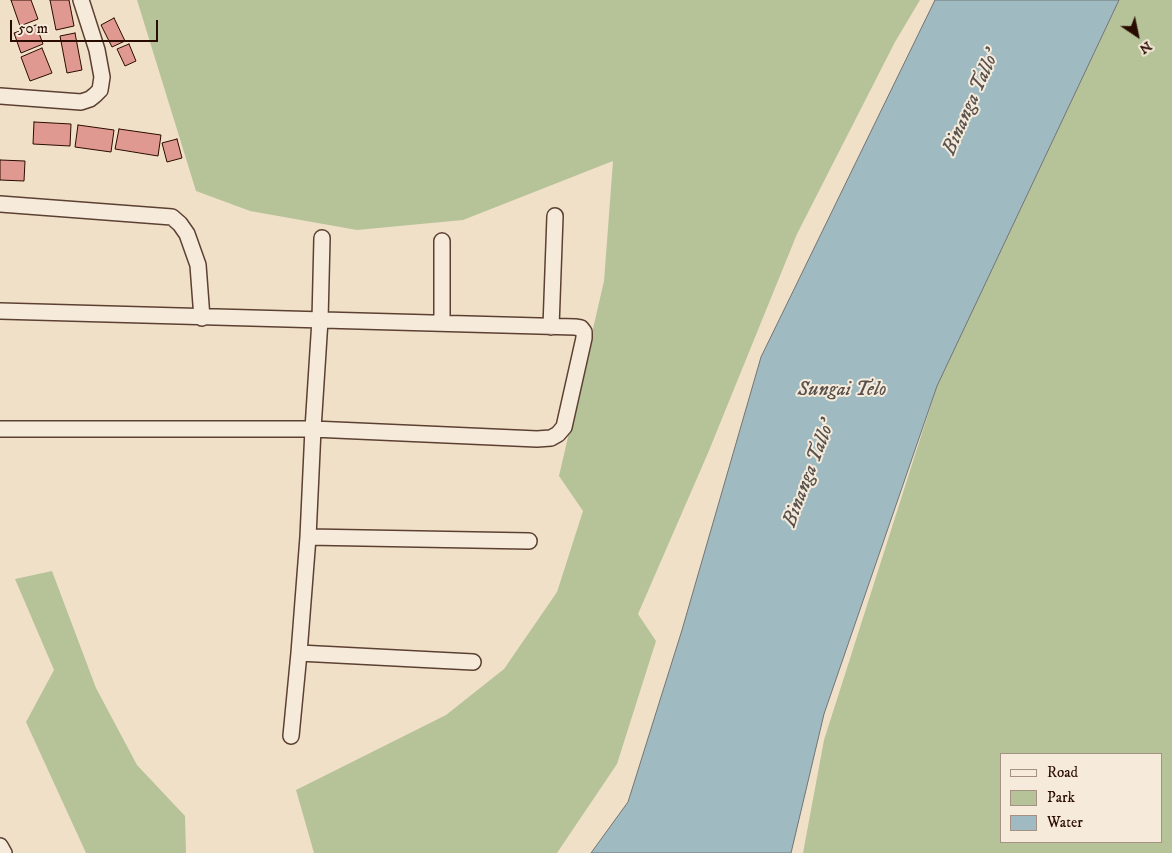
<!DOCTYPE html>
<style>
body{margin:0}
#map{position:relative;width:1172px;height:853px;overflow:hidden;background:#f1e0c8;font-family:"IM FELL DW Pica",serif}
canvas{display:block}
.legend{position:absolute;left:1000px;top:753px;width:162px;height:90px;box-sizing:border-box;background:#f6ebdb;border:1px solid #a49183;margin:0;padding:6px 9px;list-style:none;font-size:15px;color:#2a0b00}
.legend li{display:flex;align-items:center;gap:10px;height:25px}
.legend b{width:25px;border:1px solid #a49183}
.north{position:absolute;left:1112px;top:10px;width:50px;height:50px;-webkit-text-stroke:4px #f6ebdb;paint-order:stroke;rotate:146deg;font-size:14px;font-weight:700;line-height:20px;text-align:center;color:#2a0b00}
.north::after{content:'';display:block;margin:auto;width:18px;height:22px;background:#2a0b00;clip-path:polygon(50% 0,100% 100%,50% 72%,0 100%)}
.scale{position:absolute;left:10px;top:20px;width:148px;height:22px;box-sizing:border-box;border:2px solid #2a0b00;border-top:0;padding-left:6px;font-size:15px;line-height:18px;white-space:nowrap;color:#2a0b00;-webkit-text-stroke:4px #f6ebdb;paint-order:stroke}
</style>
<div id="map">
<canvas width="1172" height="853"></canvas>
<ul class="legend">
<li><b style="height:6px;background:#f6ebdb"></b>Road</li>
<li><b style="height:14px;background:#b6c399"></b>Park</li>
<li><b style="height:14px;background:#a0bac1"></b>Water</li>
</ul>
<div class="north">N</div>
<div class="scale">50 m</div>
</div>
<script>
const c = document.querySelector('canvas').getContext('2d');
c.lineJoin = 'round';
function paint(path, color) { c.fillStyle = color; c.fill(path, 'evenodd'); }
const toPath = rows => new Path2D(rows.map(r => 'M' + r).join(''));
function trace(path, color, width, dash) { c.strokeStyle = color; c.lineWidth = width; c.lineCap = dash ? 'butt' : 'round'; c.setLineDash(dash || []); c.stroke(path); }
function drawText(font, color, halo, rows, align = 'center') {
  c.font = font + ' "IM FELL DW Pica",serif'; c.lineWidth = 4; c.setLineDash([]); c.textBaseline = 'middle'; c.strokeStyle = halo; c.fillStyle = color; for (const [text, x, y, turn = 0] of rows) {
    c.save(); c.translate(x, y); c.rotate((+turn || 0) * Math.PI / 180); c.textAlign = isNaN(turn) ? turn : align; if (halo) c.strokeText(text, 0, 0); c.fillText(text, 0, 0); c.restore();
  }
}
const green = toPath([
 [137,0,920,0,895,42,797,234,708,453,638,614,656,641,617,764,557,853,314,853,296,790,446,715,504,669,557,592,583,511,559,476,604,281,613,161,463,220,357,230,250,211,196,191],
 [1119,0,1172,0,1172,853,803,853,824,740,937,386],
 [1001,754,1161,754,1161,842,1001,842],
 [52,571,96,688,137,765,185,816,186,853,86,853,26,722,54,670,15,579]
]);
const water = toPath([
 [935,0,1119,0,937,386,824,714,791,853,591,853,628,802,682,630,761,357,935,0]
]);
const building = toPath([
 [11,0,31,0,38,19,20,26,11,0],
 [50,0,69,0,74,26,56,30,50,0],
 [114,18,125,41,112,47,101,25,114,18],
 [36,25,43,44,21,53,14,33,36,25],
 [75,33,82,70,67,73,60,36,75,33],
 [129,44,136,61,125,66,117,49,129,44],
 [42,48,52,73,30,81,21,57,42,48],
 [34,122,71,124,70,146,33,144,34,122],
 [78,125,114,130,111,152,75,147,78,125],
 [119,129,161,135,158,156,115,149,119,129],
 [177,139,182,158,167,162,162,143,177,139],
 [0,160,25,161,24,181,0,180,0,160]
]);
const minor = toPath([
 [0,96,81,102,90,99,95,95,100,90,102,77,97,50,81,0],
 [0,204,172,217,180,224,187,234,198,265,202,318],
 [442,241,442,323],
 [0,311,575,327,581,328,584,332,584,338,564,427,558,434,551,438,537,439,313,429,0,429],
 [551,327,555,216],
 [308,537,529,541],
 [299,653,473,662],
 [291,736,299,653,308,537,313,429,320,320,322,238],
 [0,846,4,853]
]);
const waterNames = [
 ["Binanga Tallo'",972,103,-66],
 ["Sungai Telo",842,391],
 ["Binanga Tallo'",810,474,-69]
];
paint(green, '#b6c399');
paint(water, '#a0bac1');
trace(water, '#717474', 1);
paint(building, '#e09990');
trace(building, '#2a0b00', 1);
trace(minor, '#5c4032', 18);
trace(minor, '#f6ebdb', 15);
drawText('italic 20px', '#59514d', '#f6ebdb', waterNames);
</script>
